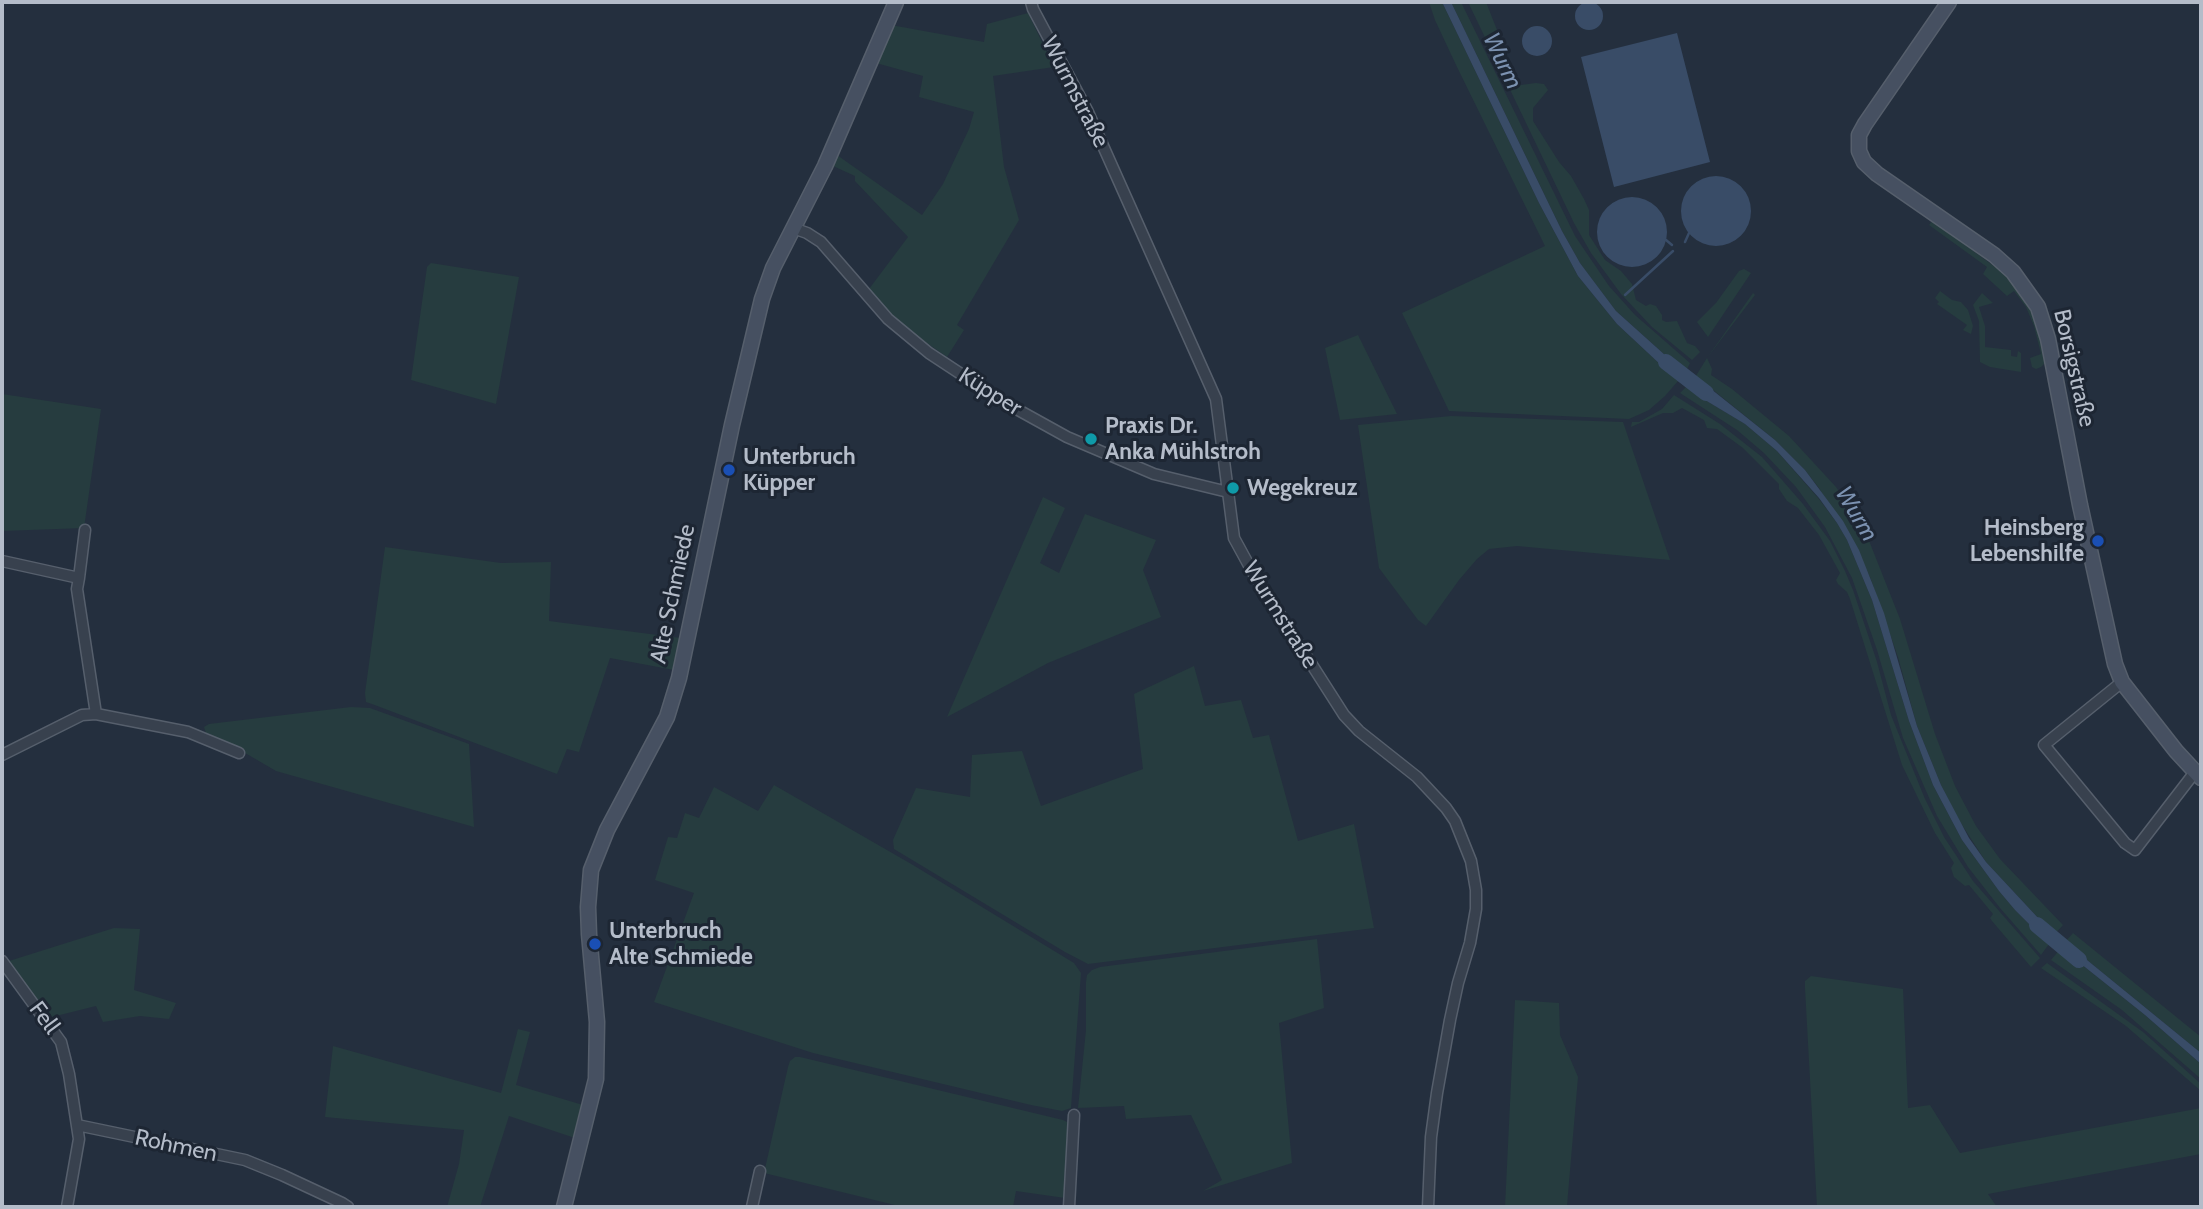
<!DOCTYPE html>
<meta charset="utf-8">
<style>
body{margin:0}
#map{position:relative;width:2203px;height:1209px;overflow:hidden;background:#242f3e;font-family:Cabin,sans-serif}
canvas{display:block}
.frame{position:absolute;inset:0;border:4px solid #b4bcc9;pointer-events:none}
</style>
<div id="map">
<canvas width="2203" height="1209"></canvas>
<div class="frame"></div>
</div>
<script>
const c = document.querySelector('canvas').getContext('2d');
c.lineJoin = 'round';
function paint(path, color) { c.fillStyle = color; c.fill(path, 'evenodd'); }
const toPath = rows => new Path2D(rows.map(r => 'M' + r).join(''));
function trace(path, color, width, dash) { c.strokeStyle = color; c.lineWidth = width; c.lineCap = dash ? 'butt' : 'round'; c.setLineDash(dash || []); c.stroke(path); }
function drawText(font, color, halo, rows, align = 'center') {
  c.font = font + ' Cabin,sans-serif'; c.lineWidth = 6; c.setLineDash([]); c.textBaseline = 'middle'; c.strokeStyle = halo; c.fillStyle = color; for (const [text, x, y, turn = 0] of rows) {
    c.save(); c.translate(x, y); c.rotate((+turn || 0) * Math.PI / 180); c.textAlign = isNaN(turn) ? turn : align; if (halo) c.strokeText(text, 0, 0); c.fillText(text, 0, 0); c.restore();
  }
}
const green = toPath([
 [1429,2,1442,2,1539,203,1578,276,1617,324,1678,381,1665,396,1649,410,1629,419,1449,411,1402,313,1545,246,1457,67,1435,20],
 [1451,2,1461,2,1575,236,1609,286,1635,315,1690,363,1685,373,1616,311,1580,263,1562,231],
 [1468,2,1486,2,1501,40,1505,57,1505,67,1516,78,1521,85,1536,83,1544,84,1548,90,1533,108,1533,121,1559,162,1571,176,1584,199,1589,210,1589,235,1605,260,1621,271,1632,284,1636,300,1646,306,1650,304,1656,306,1662,315,1662,320,1666,322,1677,321,1687,343,1695,346,1700,352,1692,360,1652,327,1621,294,1591,253,1574,223],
 [1028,13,1054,67,993,76,1004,167,1019,220,957,325,964,330,947,357,914,334,882,306,869,289,908,237,855,181,855,176,833,166,837,155,922,215,943,184,969,129,974,112,919,97,923,76,876,63,891,25,984,42,987,24],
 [1932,221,2002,272,2018,289,2032,313,2040,334,2045,358,2045,363,2041,367,2036,369,2032,367,2030,358,2041,354,2034,326,2026,307,2014,291,2007,296,1983,274,1987,267,1929,225],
 [431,263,519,277,496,404,411,380,427,267],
 [1744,269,1751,273,1708,337,1697,322,1716,303,1739,271],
 [1940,291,1952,300,1961,302,1968,310,1973,326,1971,334,1963,330,1967,325,1937,304,1939,302,1935,298],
 [1753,293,1755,295,1707,358,1712,369,1711,375,1732,389,1789,436,1836,487,1864,528,1900,619,1935,734,1955,786,1976,826,2000,859,2063,925,2054,935,1986,862,1955,814,1941,785,1917,726,1898,657,1870,577,1819,488,1805,470,1775,440,1702,381,1694,379,1707,358],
 [1982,293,1993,303,1979,307,1985,326,1985,347,2011,350,2011,356,2017,357,2018,351,2021,353,2021,372,1990,367,1980,362,1979,321,1973,305],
 [1358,335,1397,414,1340,420,1325,348],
 [1687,386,1705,400,1745,424,1777,451,1819,499,1837,523,1847,540,1872,600,1909,721,1933,785,1962,840,1999,891,2015,910,2049,944,2041,955,2000,908,1968,867,1937,816,1903,738,1877,650,1852,578,1825,527,1796,487,1764,453,1737,430,1680,393],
 [2,394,101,409,84,528,2,531],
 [1674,395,1720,424,1762,457,1803,504,1830,541,1845,571,1853,590,1877,662,1891,715,1925,799,1944,837,1973,881,2040,958,2031,967,1992,921,1990,918,1993,914,1969,885,1965,886,1954,877,1951,868,1954,863,1935,833,1902,765,1850,599,1847,592,1838,584,1836,580,1840,573,1819,535,1798,508,1787,501,1779,489,1779,484,1743,448,1717,429,1707,428,1704,420,1682,408,1673,413,1663,413,1631,427,1632,422,1639,422,1662,409],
 [1451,416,1623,422,1670,560,1517,546,1489,549,1477,559,1459,580,1426,626,1418,620,1379,568,1358,425],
 [1043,497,1065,508,1040,563,1059,573,1085,514,1156,540,1143,570,1161,617,1048,663,947,717],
 [385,547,501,563,551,562,549,621,681,638,674,670,610,658,579,752,567,749,557,774,372,704,366,702,365,693],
 [1194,666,1205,706,1241,700,1253,738,1269,735,1298,841,1354,824,1374,928,1088,964,1065,952,894,849,893,840,916,788,970,797,972,755,1022,751,1041,806,1143,769,1134,694],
 [351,707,370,708,469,744,474,827,276,771,228,743,206,733,204,727,209,724],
 [774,785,913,865,1074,963,1081,973,1071,1108,1062,1111,1031,1105,813,1053,654,1002,694,893,655,880,668,837,677,838,685,813,699,818,714,787,758,811],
 [114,928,140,929,134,990,176,1003,169,1019,140,1016,103,1022,96,1006,52,1017,18,976,9,961],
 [2073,933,2201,1037,2201,1053,2065,942],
 [1317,939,1324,1008,1279,1023,1292,1163,1203,1191,1222,1180,1191,1115,1126,1119,1124,1106,1078,1108,1086,1030,1086,982,1087,975,1092,970,1100,967],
 [2061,948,2145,1015,2201,1064,2201,1079,2122,1010,2051,960],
 [2047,963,2143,1032,2201,1084,2201,1091,2126,1026,2041,968],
 [1811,976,1903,989,1908,1108,1930,1105,1960,1153,2201,1108,2201,1154,1988,1194,1997,1207,1817,1207,1805,988,1805,981],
 [1515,1000,1559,1003,1560,1035,1578,1077,1567,1206,1572,1207,1505,1207],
 [518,1029,530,1032,516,1085,583,1105,575,1138,509,1116,480,1207,447,1207,459,1164,464,1130,325,1117,333,1046,501,1093],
 [795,1057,800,1057,1063,1120,1067,1122,1070,1129,1065,1198,1016,1191,1013,1207,903,1207,764,1173,788,1067,790,1061]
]);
const water = toPath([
 [1442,2,1451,2,1562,231,1580,263,1616,311,1685,373,1678,381,1617,324,1578,276,1539,203],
 '1575 16a14 14 0 1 1 28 0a14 14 0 1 1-28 0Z',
 '1522 41a15 15 0 1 1 30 0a15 15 0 1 1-30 0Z',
 [1677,33,1710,162,1614,187,1581,57],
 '1681 211a35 35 0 1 1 70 0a35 35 0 1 1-70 0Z',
 '1597 232a35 35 0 1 1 70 0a35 35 0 1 1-70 0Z',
 [1694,379,1701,381,1775,440,1805,470,1843,521,1859,550,1884,613,1917,726,1941,785,1969,838,1986,862,2054,935,2049,944,2015,910,1999,891,1962,840,1933,785,1909,721,1872,600,1847,540,1837,523,1819,498,1777,451,1745,424,1705,400,1687,386],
 [2065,942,2201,1053,2201,1064,2145,1015,2061,948]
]);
const stream = toPath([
 [1666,240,1672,245],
 [1685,242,1689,233],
 [1625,295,1673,251]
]);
const river = toPath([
 [1666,362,1706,393],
 [2037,925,2079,960]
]);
const street = toPath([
 [1031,2,1033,9,1087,110,1216,399,1234,538,1252,571,1344,715,1359,731,1417,777,1446,808,1455,821,1471,861,1476,890,1476,909,1470,943,1458,983,1450,1020,1437,1093,1431,1137,1428,1207],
 [793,228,807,233,821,242,888,319,929,353,1002,401,1067,437,1154,474,1228,492],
 [2,561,79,578,77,589,96,714,82,715,2,755],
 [79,578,85,530],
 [2122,682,2044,745,2125,843,2135,850,2195,772],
 [96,714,188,732,239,753],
 [2,961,61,1042,69,1074,79,1139,67,1207],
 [77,1125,245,1160,282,1175,342,1203,348,1207],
 [752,1207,760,1171],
 [1069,1207,1074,1115]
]);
const secondary = toPath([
 [1949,2,1865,124,1859,135,1859,151,1864,162,1877,174,1994,255,2013,272,2038,307,2048,339,2080,505,2115,664,2122,682,2176,751,2201,778],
 [564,1207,596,1079,597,1022,589,934,588,907,591,870,607,830,667,717,679,678,732,425,762,299,773,268,825,166,896,2]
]);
const markers = [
 [1091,439,7,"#0f9aa8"],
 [729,470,7,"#1a4fb4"],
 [1233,488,7,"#0f9aa8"],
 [2098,541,7,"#1a4fb4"],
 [595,944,7,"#1a4fb4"]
];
const streetNames = [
 ["Wurmstraße",1075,92,63],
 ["Borsigstraße",2074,368,77],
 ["Küpper",990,392,32],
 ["Alte Schmiede",673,594,-78],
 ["Wurmstraße",1280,615,58],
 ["Fell",44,1018,53],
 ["Rohmen",176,1146,12]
];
const poiNames = [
 ["Praxis Dr.",1105,426],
 ["Anka Mühlstroh",1105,452],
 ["Unterbruch",743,457],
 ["Küpper",743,483],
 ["Wegekreuz",1247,488],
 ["Heinsberg",2084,528,"right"],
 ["Lebenshilfe",2084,554,"right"],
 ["Unterbruch",609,931],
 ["Alte Schmiede",609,957]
];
const waterNames = [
 ["Wurm",1502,61,64],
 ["Wurm",1856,514,59]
];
paint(green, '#263c3f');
paint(water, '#394c67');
trace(stream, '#394c67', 2.5);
trace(river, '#394c67', 16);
trace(street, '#565f6c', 13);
trace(secondary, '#565f6c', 17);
trace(street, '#38414e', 10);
trace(secondary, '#465061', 14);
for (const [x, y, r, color] of markers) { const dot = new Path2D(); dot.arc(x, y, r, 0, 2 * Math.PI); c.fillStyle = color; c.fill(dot); trace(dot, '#1d2633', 2.5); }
drawText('23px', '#b4bcc9', '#1d2633', streetNames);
drawText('bold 23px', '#b4bcc9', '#1d2633', poiNames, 'left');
drawText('italic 24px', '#7c92b1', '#1d2633', waterNames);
</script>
